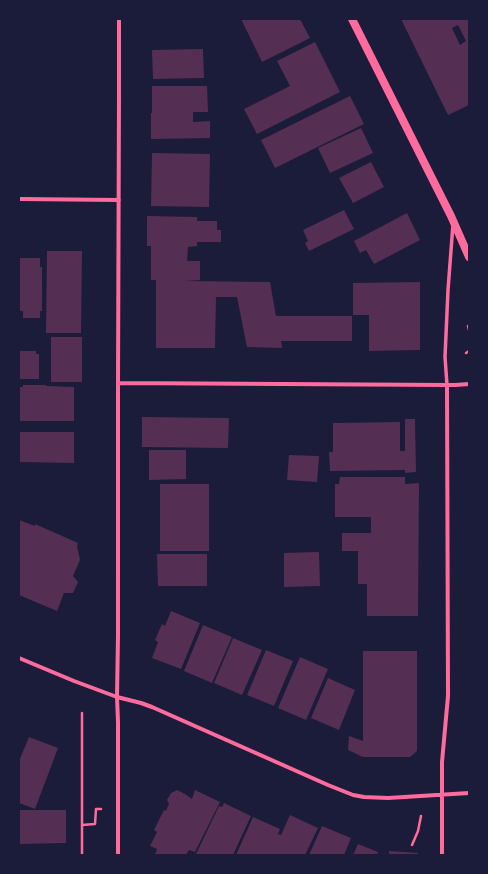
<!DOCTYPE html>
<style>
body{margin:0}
#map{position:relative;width:488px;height:874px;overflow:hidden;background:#1b1b3a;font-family:"IBM Plex Sans",sans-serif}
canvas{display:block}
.frame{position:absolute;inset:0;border:20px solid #1b1b3a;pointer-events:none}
</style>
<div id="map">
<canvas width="488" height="874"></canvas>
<div class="frame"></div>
</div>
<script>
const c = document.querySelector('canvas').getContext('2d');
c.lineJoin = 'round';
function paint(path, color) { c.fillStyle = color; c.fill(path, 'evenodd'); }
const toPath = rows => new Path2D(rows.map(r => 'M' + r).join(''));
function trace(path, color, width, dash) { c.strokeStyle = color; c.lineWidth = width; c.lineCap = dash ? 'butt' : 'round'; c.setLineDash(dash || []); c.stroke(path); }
const building = toPath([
 [241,19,300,19,310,38,262,62],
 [401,19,469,19,469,105,448,115],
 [458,25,466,41,460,45,452,28],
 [315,42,340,92,257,134,244,109,290,86,277,61],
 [203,49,204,78,153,79,152,50],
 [152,86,207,86,208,112,193,112,193,122,210,121,210,138,151,139,151,113,152,113],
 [350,96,364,124,275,168,261,140],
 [361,128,373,153,330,173,318,148],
 [152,153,210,154,209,207,151,206],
 [371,162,384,187,353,203,339,178],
 [344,210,354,229,309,251,305,243,308,241,303,230],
 [407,213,420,240,374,264,366,250,360,253,354,241],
 [147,216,197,217,197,221,217,221,217,230,221,230,221,242,197,242,197,246,188,247,187,261,200,261,200,280,185,281,270,282,276,316,352,316,352,341,281,341,282,348,247,347,237,297,216,297,215,348,156,348,156,280,151,280,151,246,147,246],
 [47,251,82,251,81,333,46,333],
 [19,258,40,258,40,267,42,267,42,311,40,311,40,318,23,318,23,311,19,311],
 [420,282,420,350,369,351,369,315,353,315,353,283],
 [51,337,82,337,82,382,51,382],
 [19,351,36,351,36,354,39,354,39,379,19,379],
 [23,385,46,385,46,386,74,387,74,421,19,421,19,387,23,387],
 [142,417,229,418,228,448,142,447],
 [405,419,415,419,416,472,405,473,405,470,330,471,329,452,333,452,333,423,400,422,400,451,405,451],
 [19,432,74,432,74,463,19,462],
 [149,450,186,450,186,479,149,480],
 [289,455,319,456,317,482,287,480],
 [340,477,405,477,405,484,419,483,418,616,367,616,367,584,358,584,358,551,342,551,342,533,371,533,371,517,335,517,335,484,339,484],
 [160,484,209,484,209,551,160,551],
 [19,520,35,526,35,524,78,543,77,546,80,560,73,576,78,582,73,593,64,593,57,611,19,595],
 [319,552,320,586,284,587,284,553],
 [157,554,207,554,207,586,158,586],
 [171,611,200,623,181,669,152,658,158,642,155,640,162,624,165,626],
 [203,625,232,637,212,683,184,671],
 [233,638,262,650,242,695,214,683],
 [266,650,293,661,274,706,247,695],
 [363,651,417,651,417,751,410,757,363,757,348,750,349,736,363,741],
 [300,657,328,669,306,720,278,708],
 [328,678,355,690,339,730,311,718],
 [29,737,58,748,35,809,19,803,20,798,19,797,19,761],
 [177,790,185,794,192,799,195,790,220,802,195,852,189,850,186,855,155,855,157,849,150,846,157,832,154,830,164,810,166,811,169,804,167,800,171,793],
 [224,803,251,816,233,855,196,854,219,806,222,807],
 [19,810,66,810,66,843,19,844],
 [290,815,318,828,305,855,236,855,253,817,280,829,278,834,281,835],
 [322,826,351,838,344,855,309,855],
 [358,844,378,852,377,855,353,855],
 [389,851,418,853,418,855,389,855]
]);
const path = toPath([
 [468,326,469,330],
 [466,353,469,351],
 [82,825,95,824,96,809,101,809],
 [412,845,418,831,421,816],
 [82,855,82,713]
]);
const pedestrian = toPath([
 [447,385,445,357,448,290,453,224]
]);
const minor = toPath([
 [19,199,119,200],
 [118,383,447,385,455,385,469,384],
 [19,658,74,681,117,697,141,703,152,707,328,785,353,795,364,797,388,798,469,793],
 [118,855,118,722,117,697,118,635,118,383,119,93,119,19],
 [442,855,442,762,448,696,447,385]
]);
const secondary = toPath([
 [352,19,451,216,469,257]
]);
paint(building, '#542f53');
trace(path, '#ff6b9d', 2.5);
trace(pedestrian, '#ff6b9d', 3.5);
trace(minor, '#ff6b9d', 4);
trace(secondary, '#ff6b9d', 8);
</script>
